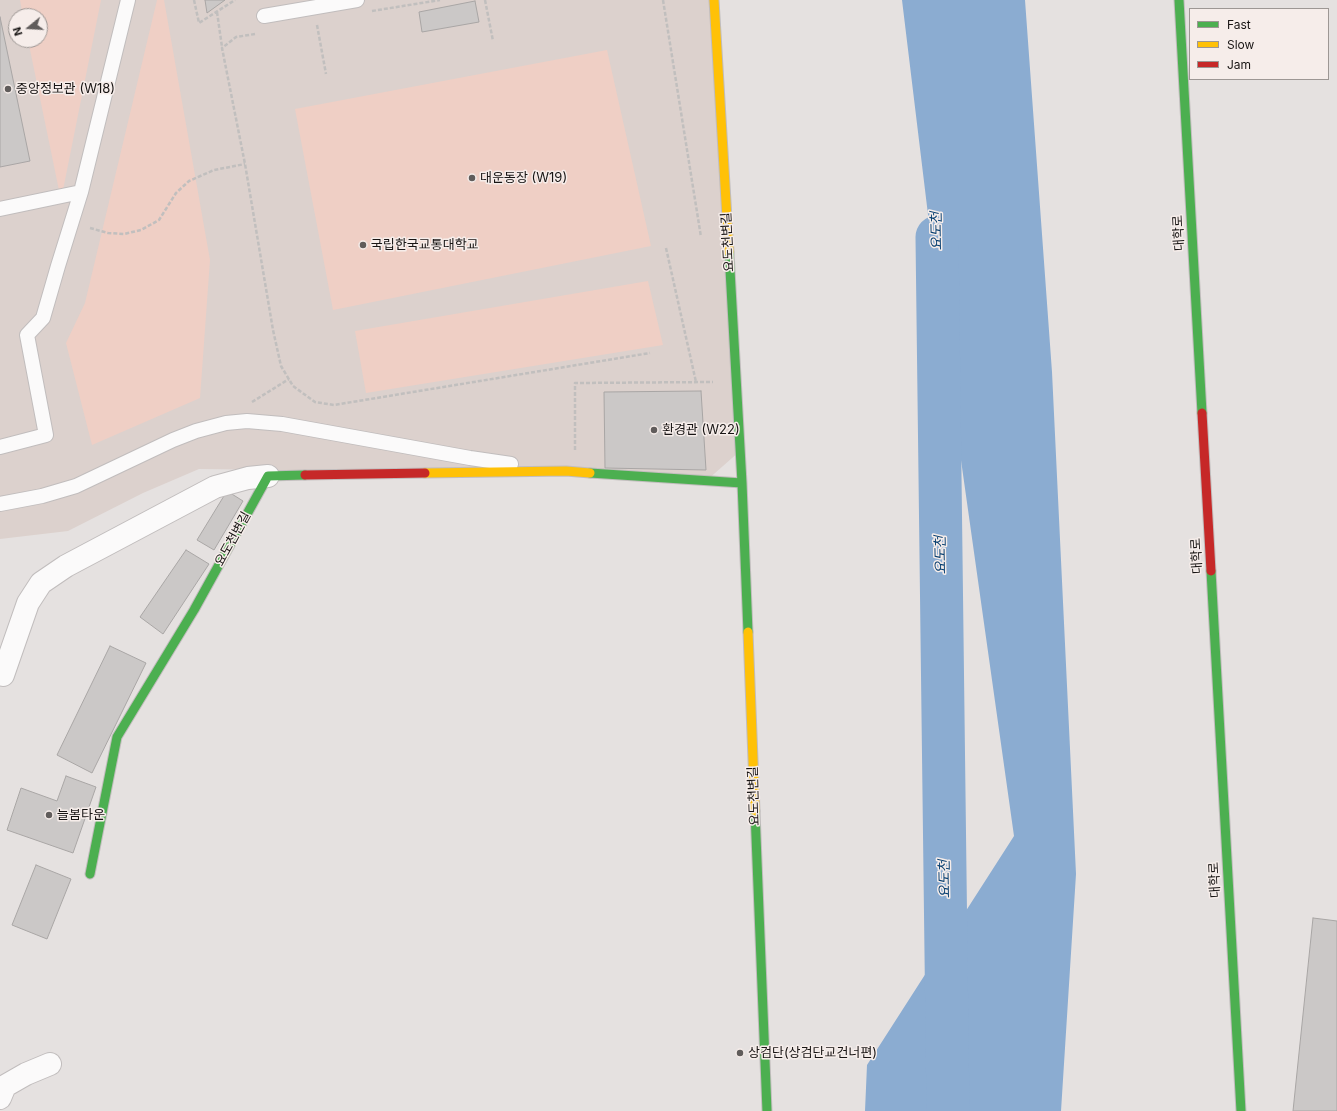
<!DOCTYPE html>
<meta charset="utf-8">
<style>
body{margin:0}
#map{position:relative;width:1337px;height:1111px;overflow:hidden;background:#e5e1e0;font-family:Inter,sans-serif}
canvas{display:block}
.legend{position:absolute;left:1189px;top:8px;width:140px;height:72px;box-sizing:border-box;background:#f6edea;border:1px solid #9d9794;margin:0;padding:5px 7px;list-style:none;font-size:12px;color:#181514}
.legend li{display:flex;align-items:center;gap:8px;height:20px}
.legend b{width:20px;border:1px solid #9d9794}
.north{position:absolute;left:8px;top:8px;width:40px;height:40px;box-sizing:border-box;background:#f6edea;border:1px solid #9d9794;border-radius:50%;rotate:252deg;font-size:11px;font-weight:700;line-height:16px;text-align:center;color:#181514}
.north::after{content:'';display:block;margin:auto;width:14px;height:18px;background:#605c5b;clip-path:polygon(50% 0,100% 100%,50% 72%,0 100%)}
</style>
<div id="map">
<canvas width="1337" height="1111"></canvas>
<ul class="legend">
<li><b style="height:5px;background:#4caf50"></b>Fast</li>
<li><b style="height:5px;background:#ffc107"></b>Slow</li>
<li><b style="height:5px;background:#c62828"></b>Jam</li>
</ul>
<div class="north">N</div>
</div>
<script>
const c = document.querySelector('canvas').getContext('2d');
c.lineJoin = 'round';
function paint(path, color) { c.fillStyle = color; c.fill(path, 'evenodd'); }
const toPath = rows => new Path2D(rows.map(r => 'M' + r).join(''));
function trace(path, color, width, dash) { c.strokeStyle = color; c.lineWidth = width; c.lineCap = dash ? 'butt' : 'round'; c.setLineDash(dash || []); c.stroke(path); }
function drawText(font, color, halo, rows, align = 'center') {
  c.font = font + ' Inter,"Noto Sans KR",sans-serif'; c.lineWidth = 3; c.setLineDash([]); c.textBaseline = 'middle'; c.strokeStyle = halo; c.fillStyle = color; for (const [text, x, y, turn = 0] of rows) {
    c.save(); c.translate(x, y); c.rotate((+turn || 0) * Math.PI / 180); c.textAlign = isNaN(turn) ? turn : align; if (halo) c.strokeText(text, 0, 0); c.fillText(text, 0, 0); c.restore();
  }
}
const built = toPath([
 [0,0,710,0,740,451,706,481,603,474,199,469,143,493,68,531,0,539],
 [16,16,40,16,40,40,16,40]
]);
const green = toPath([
 [20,0,101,0,61,200,28,40,40,40,40,16,23,16],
 [157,0,164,0,210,260,200,398,92,445,66,343,85,303],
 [607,50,651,246,333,310,295,109],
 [648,281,663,345,366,393,355,331]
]);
const water = toPath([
 [902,0,1025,0,1052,372,1076,874,1061,1111,865,1111,867,1065,1014,836,938,297]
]);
const river = toPath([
 [937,237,948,1111]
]);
const building = toPath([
 [205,0,225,0,207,13,205,0],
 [475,1,479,22,422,32,419,12,475,1],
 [0,17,30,161,0,167,0,17],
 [701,391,706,470,605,468,604,392,701,391],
 [227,491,243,501,214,550,197,540,227,491],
 [186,550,209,564,163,634,140,617,186,550],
 [110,646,146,663,92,773,57,755,110,646],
 [66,776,96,787,73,853,7,830,21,788,57,801,66,776],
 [36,865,71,879,47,939,12,925,36,865],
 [1313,918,1337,921,1337,1111,1293,1111,1313,918]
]);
const path = toPath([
 [194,0,199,23,235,0],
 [485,0,493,41],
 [663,0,701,237],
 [372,11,440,0],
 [217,12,222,47],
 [317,25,326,74],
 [255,34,236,37,222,48,245,164,273,330,281,366,293,386,315,402,334,405,650,353],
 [90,228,108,233,124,234,141,230,159,220,176,193,189,181,214,170,245,164],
 [666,248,696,382],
 [252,402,289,379],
 [575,450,575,383,713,382]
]);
const lane = toPath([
 [264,16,357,0],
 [0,209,81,192],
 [0,447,46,435,27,335,43,318,58,266,81,192,128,0],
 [0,504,42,496,76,486,173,440,196,431,226,423,247,421,282,424,470,458,511,464]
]);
const street = toPath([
 [3,675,28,603,41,583,66,566,215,487,248,478,268,476],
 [0,1098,5,1086,26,1074,50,1064]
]);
const fast = toPath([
 [1179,0,1202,413],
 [729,252,742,483,748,632],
 [590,473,742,483],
 [1211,571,1241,1111],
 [755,811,767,1111],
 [90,874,117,737,194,610,268,476,305,475]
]);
const slow = toPath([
 [714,0,729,252],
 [425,473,566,471,590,473],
 [748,632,755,811]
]);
const jam = toPath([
 [1202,413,1211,571],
 [305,475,425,473]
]);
const markers = [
 [8,89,4,"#605c5b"],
 [472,178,4,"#605c5b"],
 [363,245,4,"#605c5b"],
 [654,430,4,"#605c5b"],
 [49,815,4,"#605c5b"],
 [740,1053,4,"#605c5b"]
];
const poiNames = [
 ["중앙정보관 (W18)",16,89],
 ["대운동장 (W19)",480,178],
 ["국립한국교통대학교",371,245],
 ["환경관 (W22)",662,430],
 ["늘봄타운",57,815],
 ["상검단(상검단교건너편)",748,1053]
];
const streetNames = [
 ["대학로",1179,233,-93],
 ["요도천변길",728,242,-93],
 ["요도천변길",233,539,-61],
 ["대학로",1197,556,-93],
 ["요도천변길",754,796,-92],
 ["대학로",1215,880,-93]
];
const waterNames = [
 ["요도천",937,231,-91],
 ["요도천",941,555,-91],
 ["요도천",945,879,-91]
];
paint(built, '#dcd1cd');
paint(green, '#efcfc5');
paint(water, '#8bacd1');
trace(river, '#8bacd1', 43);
paint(building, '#cbc8c7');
trace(building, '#a9a6a5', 1);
trace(lane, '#c1bdbd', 16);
trace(street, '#c1bdbd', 24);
trace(fast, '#c1bdbd', 11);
trace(slow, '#c1bdbd', 11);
trace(jam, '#c1bdbd', 11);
trace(path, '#c1bfbe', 2.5, [4, 2]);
trace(lane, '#fbfafa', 14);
trace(street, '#fbfafa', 22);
trace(fast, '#4caf50', 9);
trace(slow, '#ffc107', 9);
trace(jam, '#c62828', 9);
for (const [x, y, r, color] of markers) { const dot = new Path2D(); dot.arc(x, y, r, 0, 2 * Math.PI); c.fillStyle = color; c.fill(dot); trace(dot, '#f6edea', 1.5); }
drawText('13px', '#181514', '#f6edea', poiNames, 'left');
drawText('13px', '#181514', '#f6edea', streetNames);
drawText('italic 14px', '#063e70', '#f6edea', waterNames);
</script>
